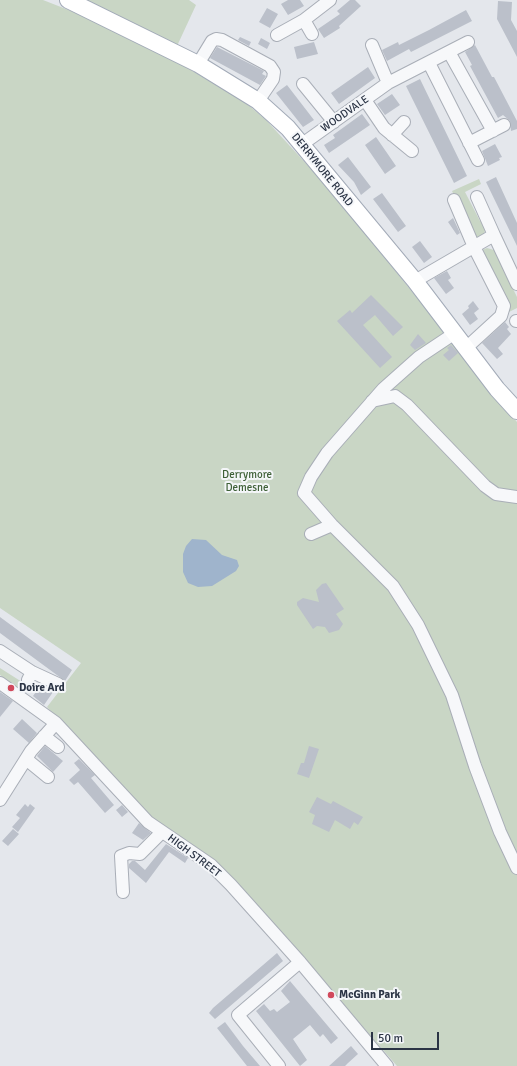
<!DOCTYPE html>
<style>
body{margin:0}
#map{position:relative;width:517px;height:1066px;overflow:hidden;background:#e4e7ec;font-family:Signika,sans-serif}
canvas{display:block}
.scale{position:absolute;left:371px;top:1032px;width:68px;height:18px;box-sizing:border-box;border:2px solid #2b3445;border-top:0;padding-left:5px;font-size:12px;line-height:14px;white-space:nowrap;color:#2b3445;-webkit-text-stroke:3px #f4f6f9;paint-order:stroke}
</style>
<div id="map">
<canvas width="517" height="1066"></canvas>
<div class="scale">50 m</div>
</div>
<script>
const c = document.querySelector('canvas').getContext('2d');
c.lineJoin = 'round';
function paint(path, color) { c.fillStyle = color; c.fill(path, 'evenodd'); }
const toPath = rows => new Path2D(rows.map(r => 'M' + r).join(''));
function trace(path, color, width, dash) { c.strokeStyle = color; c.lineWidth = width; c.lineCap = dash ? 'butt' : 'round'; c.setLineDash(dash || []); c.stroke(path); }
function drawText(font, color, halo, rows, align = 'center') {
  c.font = font + ' Signika,sans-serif'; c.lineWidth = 4; c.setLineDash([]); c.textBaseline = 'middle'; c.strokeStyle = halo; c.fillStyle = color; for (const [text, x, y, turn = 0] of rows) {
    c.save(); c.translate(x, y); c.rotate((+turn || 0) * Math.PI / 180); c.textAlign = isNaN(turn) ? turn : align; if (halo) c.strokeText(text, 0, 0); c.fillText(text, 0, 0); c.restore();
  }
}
const green = toPath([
 [0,0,43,0,89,18,149,45,246,103,266,120,323,182,445,332,449,342,453,343,478,376,517,422,517,1066,397,1066,261,910,138,809,47,707,81,663,0,608],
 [66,0,189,0,196,5,177,46],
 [479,179,481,184,465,192,480,221,483,221,486,227,483,238,475,241,452,191],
 [487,248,494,250,517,297,517,308,509,312,480,251],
 [0,668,22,682,18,689,0,675]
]);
const water = toPath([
 [192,539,206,540,222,555,237,560,239,566,236,571,212,586,198,587,188,583,183,572,183,554,186,546]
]);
const building = toPath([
 [288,0,300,0,304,6,288,15,281,4],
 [350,0,355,0,361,6,339,26,340,28,324,38,318,29,340,14,337,11],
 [498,1,512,2,511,20,517,31,517,57,497,19],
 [267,8,278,14,270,28,259,22],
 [466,10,472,21,411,52,409,49,387,61,382,50,398,42,399,45,429,30],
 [240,37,251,42,249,46,238,40],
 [261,38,270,43,267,49,258,44],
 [314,42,318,54,297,59,294,47],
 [475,45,492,77,494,77,517,121,517,129,511,131,510,121,503,115,498,118,470,66,472,65,465,52],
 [217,47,264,71,262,74,266,76,260,85,210,58],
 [368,67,375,78,339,104,331,93],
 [420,79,467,176,454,183,406,86],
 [287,85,314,120,303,127,276,93],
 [392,94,400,105,385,115,377,104],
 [362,114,370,125,329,153,324,145,335,138,333,135],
 [376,137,396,166,385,174,365,145],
 [495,144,502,157,499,158,500,160,488,166,482,151],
 [348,157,371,187,361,195,354,182,338,165],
 [496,177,517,223,517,246,486,182],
 [382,193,406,226,398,232,373,199],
 [453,218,460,233,457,235,448,222],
 [420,241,432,257,424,263,412,247],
 [447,271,451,278,448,280,454,288,446,294,434,278],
 [371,295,403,327,393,336,375,315,363,325,392,357,380,368,337,321,350,310,352,313],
 [473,301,479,309,474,313,478,319,470,325,462,314,469,308,468,306],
 [505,322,509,327,507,329,511,334,498,348,503,354,497,359,482,343],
 [418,334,426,343,415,350,410,345],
 [451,345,458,353,449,361,443,355,449,350,447,348],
 [326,583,344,609,336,614,343,624,339,630,329,633,325,627,317,626,313,629,297,605,297,602,303,598,319,602,316,590,322,584],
 [0,617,72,670,65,681,0,633],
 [41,685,53,692,44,705,33,696],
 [0,692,13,701,0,717],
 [22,719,37,733,29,743,13,729],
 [45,746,63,761,53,772,37,756],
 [309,746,319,749,309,778,297,774,301,763,304,763],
 [79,759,95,775,91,778,114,805,105,813,78,782,74,785,69,780,80,770,74,763],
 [317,797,331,804,333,801,363,817,358,825,354,822,350,829,335,820,329,832,312,824,315,815,309,812],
 [25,804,28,807,30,804,35,808,18,832,12,827,20,818,16,815],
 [122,805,128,812,122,817,116,810],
 [139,823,151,833,143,840,132,833],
 [13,829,19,834,8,846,2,841],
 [166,844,188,858,185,863,169,852,146,883,129,868,129,864,132,861,135,861,145,870],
 [277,953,283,961,215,1019,209,1013,213,1008],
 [290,981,338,1038,331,1044,323,1034,320,1037,310,1025,293,1039,307,1060,300,1066,256,1011,264,1004,270,1011,274,1009,277,1012,290,1002,281,991],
 [225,1022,243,1046,260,1066,247,1066,217,1028],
 [351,1046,358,1054,348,1063,345,1066,329,1066]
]);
const minor = toPath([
 [304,20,312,34],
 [277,35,304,20,330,0],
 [372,45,388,83],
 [449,52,493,131],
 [429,63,478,160],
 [198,64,212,41,216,39,222,40,270,66,274,72,273,79,258,101],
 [303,84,334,122],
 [365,100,384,128,412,151],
 [392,135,404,122],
 [469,143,504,125],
 [301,145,388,83,468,42],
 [454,200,474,247,504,306,501,316,466,348],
 [494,235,517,284],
 [415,281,494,235,477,197],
 [516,321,517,321],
 [455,333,419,357,383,389,327,453,311,477,304,493,332,525,393,586,418,625,452,695,475,766,500,832,517,868],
 [372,401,395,396,407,405,485,486,496,494,517,497],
 [311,534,332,525],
 [0,651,32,672,28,680],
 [32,672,58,684],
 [0,683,56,723,148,822,211,865,231,885,300,962,387,1066],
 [44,736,58,747],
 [26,759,48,777],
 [0,800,31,751,56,723],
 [123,892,121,856,129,853,140,854,162,832],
 [279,1066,238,1015,300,962]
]);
const major = toPath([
 [68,0,198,64,258,101,288,128,415,281,497,389,517,411]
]);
const markers = [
 [11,688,4,"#d1495b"],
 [331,995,4,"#d1495b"]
];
const streetNames = [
 ["WOODVALE",345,114,-35],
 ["DERRYMORE ROAD",322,170,51],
 ["HIGH STREET",194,856,37]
];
const parkNames = [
 ["Derrymore",247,475],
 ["Demesne",247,488]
];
const poiNames = [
 ["Doire Ard",19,688],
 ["McGinn Park",339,995]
];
paint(green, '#c9d6c5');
paint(water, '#9fb4cc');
paint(building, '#bbc0ca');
trace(minor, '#a9aeb7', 14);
trace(major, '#a3abb8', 18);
trace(minor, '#f7f8fa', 12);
trace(major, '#fff', 16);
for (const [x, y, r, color] of markers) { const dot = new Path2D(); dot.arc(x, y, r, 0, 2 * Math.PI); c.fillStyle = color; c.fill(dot); trace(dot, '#f4f6f9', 1.5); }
drawText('11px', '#2b3445', '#f4f6f9', streetNames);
drawText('11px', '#3f6138', '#f4f6f9', parkNames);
drawText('bold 11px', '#2b3445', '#f4f6f9', poiNames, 'left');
</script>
